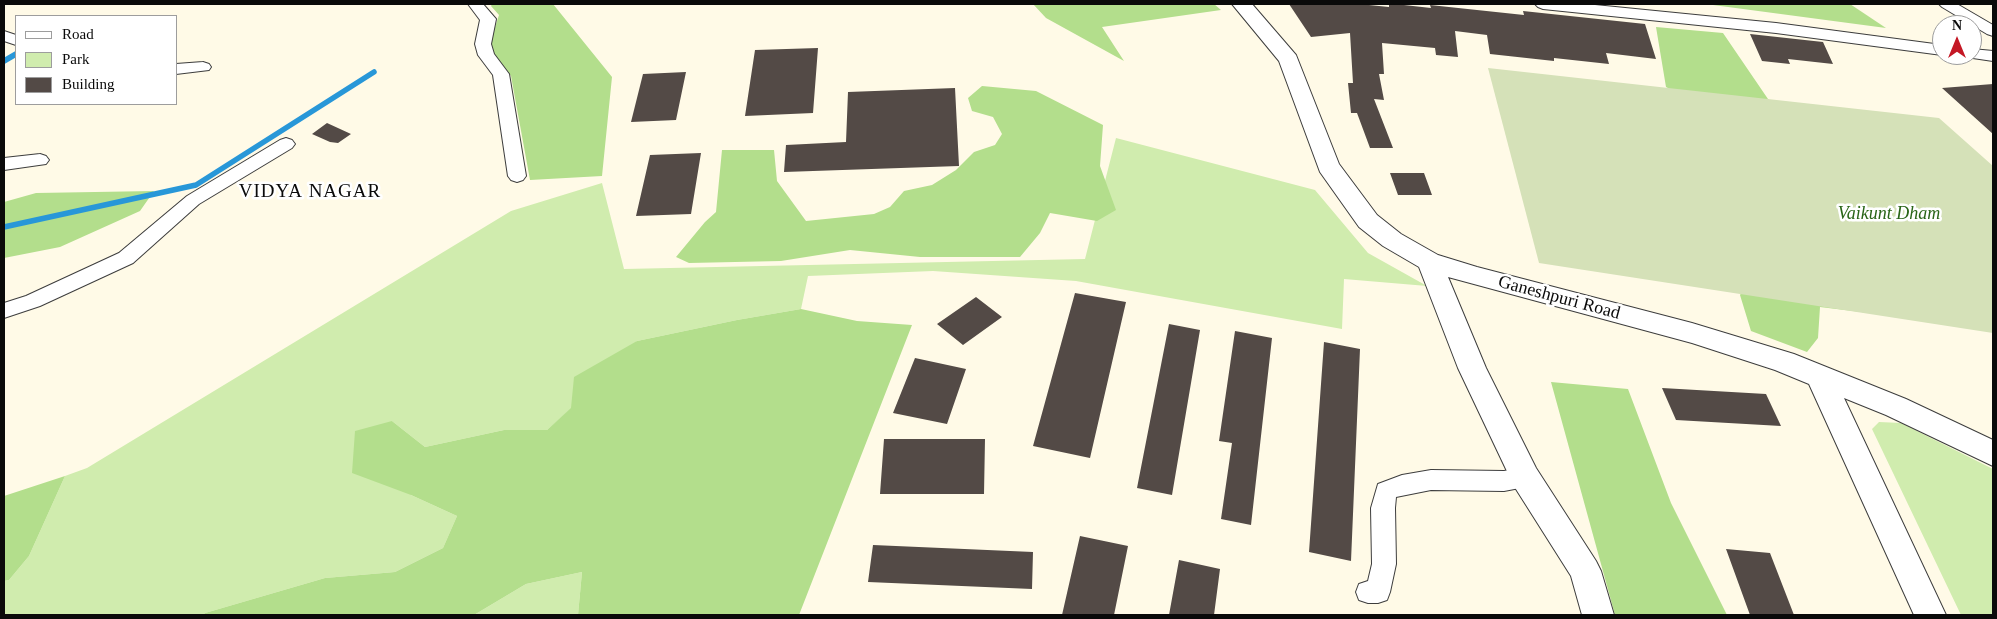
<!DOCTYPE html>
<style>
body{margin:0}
#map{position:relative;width:1997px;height:619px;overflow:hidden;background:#fffae7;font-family:"Times New Roman",serif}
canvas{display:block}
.frame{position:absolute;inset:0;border:5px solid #0a0a0a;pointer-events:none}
.legend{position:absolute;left:15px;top:15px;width:162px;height:90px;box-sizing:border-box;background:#fff;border:1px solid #9d9d9d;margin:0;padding:6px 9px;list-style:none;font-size:15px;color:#0a0a0a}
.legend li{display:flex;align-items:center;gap:10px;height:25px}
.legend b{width:25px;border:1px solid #9d9d9d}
.north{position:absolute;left:1932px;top:15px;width:50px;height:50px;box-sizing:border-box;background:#fff;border:1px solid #9d9d9d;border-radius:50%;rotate:0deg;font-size:14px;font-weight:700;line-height:20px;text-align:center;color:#0a0a0a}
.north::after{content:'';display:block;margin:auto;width:18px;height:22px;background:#c41825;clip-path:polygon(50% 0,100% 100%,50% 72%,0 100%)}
</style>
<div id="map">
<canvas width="1997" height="619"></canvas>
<div class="frame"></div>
<ul class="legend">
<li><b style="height:6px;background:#fff"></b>Road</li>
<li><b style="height:14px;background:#d0ecae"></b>Park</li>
<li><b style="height:14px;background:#534a46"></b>Building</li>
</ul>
<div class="north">N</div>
</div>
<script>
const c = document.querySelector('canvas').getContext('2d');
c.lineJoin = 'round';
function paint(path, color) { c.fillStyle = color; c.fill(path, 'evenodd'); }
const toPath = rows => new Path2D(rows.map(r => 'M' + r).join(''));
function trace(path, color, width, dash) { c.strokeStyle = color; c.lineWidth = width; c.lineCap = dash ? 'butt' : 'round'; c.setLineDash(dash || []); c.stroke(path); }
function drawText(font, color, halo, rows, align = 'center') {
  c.font = font + ' "Times New Roman",serif'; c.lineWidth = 5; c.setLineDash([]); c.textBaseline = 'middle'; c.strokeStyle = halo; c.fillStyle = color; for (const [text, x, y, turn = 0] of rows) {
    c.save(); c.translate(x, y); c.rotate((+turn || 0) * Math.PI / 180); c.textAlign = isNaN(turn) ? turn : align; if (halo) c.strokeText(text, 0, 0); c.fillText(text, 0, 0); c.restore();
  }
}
const green = toPath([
 [1116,138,1315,190,1368,253,1427,286,1344,279,1342,329,1076,281,933,271,808,276,801,309,737,320,637,341,571,409,547,430,504,430,425,447,392,421,411,495,457,516,443,548,395,572,325,578,205,613,203,615,4,615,4,581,9,580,29,556,65,476,87,468,511,211,602,183,624,269,1085,259],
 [1879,422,1901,423,1993,469,1993,615,1961,615,1872,429],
 [582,572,578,615,474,615,526,584]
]);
const forest = toPath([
 [492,4,553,4,612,77,602,176,530,180,511,76,494,58,490,42,499,15,491,6],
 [1033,4,1214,4,1221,10,1102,27,1124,61,1046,18],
 [1712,4,1850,4,1886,28,1713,5],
 [1656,27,1723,33,1768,99,1993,328,1820,307,1818,338,1807,352,1751,331,1740,295,1747,284,1691,100,1666,87],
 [982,86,1036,91,1103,125,1100,166,1116,210,1097,221,1050,213,1040,233,1020,257,920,257,850,250,781,261,689,263,676,257,705,222,716,212,722,150,774,150,777,181,806,221,874,214,890,207,904,191,932,185,956,170,974,152,995,145,1002,134,993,117,972,111,968,98],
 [154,191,140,211,60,247,4,258,4,202,36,193],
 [801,309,857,321,912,325,799,615,578,615,582,572,526,584,474,615,203,615,205,613,325,578,395,572,443,548,457,516,411,495,352,473,355,431,392,421,425,447,504,430,547,430,571,408,574,377,637,341,737,320],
 [1551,382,1628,389,1671,503,1727,615,1615,615],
 [65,476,29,556,9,580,4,581,4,496]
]);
const cemetery = toPath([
 [1488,68,1939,118,1993,166,1993,333,1539,263]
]);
const stream = toPath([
 [4,61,16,54],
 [4,227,196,185,374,72]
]);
const building = toPath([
 [1289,4,1359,4,1389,7,1389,4,1395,4,1431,8,1430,5,1524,15,1523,11,1645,24,1656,59,1606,53,1609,64,1554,58,1554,61,1490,54,1487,35,1455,31,1458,57,1436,55,1435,48,1382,43,1384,74,1379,74,1384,100,1374,99,1393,148,1370,148,1357,113,1351,113,1348,83,1353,83,1350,33,1311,37],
 [1750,34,1823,42,1833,64,1788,59,1790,64,1762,61],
 [818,48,813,113,745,116,755,50],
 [686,72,676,120,631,122,643,74],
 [1993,84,1993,134,1942,88],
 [955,88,959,166,784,172,786,145,846,142,848,92],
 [327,123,351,134,338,143,330,142,312,134],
 [701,153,691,214,636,216,650,155],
 [1390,173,1424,173,1432,195,1398,195],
 [1075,293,1126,302,1090,458,1033,446],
 [976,297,1002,317,963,345,937,324],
 [1169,324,1200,330,1172,495,1137,488],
 [1235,331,1272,338,1251,525,1221,519,1232,443,1219,441],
 [1324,342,1360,349,1351,561,1309,552],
 [915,358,966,369,947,424,893,413],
 [1662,388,1766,394,1781,426,1676,420],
 [884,439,985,439,984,494,880,494],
 [1080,536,1128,546,1114,615,1062,615],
 [873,545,1033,552,1032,589,868,582],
 [1726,549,1770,553,1794,615,1750,615],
 [1179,560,1220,569,1214,615,1169,615]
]);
const minor = toPath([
 [468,4,483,4,496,19,491,44,494,54,509,74,526,176,523,180,517,182,511,180,508,176,493,75,478,55,475,44,480,20,468,4],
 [1535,4,1585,4,1776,23,1942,45,1942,55,1776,33,1543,9,1538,7,1535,4],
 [1939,4,1957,4,1993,25,1993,36,1987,34,1942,7,1939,4],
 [4,31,16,35,16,45,4,41,4,31],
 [1972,49,1993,51,1993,61,1966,57,1965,55,1972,55,1972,49],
 [203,62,209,64,211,67,209,70,176,74,176,64,203,62],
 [286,138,292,140,295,144,292,148,199,204,133,263,40,306,4,318,4,303,26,296,119,253,187,196,280,140,286,138],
 [40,154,46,156,49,160,46,164,4,170,4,158,40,154],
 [1525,467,1533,470,1536,477,1533,484,1525,487,1504,491,1431,490,1396,497,1395,508,1396,564,1390,592,1387,600,1378,603,1368,603,1359,600,1356,592,1359,584,1368,581,1372,564,1371,508,1378,484,1402,475,1431,470,1504,471,1525,467]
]);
const tertiary = toPath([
 [1232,4,1252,4,1296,55,1339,164,1377,215,1401,234,1438,255,1477,267,1692,323,1794,354,1906,399,1993,440,1993,466,1886,415,1844,398,1946,615,1914,615,1809,384,1775,370,1692,343,1448,277,1486,368,1536,468,1596,561,1601,571,1614,615,1582,615,1571,576,1514,486,1458,368,1419,267,1383,246,1359,227,1320,172,1279,61,1232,4]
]);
const parkNames = [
 ["Vaikunt Dham",1889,214]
];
const streetNames = [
 ["Ganeshpuri Road",1559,298,15]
];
const neighbourhoodNames = [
 ["VIDYA NAGAR",310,192]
];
paint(green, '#d0ecae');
paint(forest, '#b3de8c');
paint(cemetery, '#d5e1b8');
trace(stream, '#2897d8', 5.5);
paint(building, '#534a46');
trace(minor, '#3d3d3d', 2);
trace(tertiary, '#3d3d3d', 2);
paint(minor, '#fff');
paint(tertiary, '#fff');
drawText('italic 18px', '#296517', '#fff', parkNames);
drawText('18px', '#0a0a0a', '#fff', streetNames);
c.letterSpacing = '1px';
drawText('19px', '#0a0a0a', '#fff', neighbourhoodNames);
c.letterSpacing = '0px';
</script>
